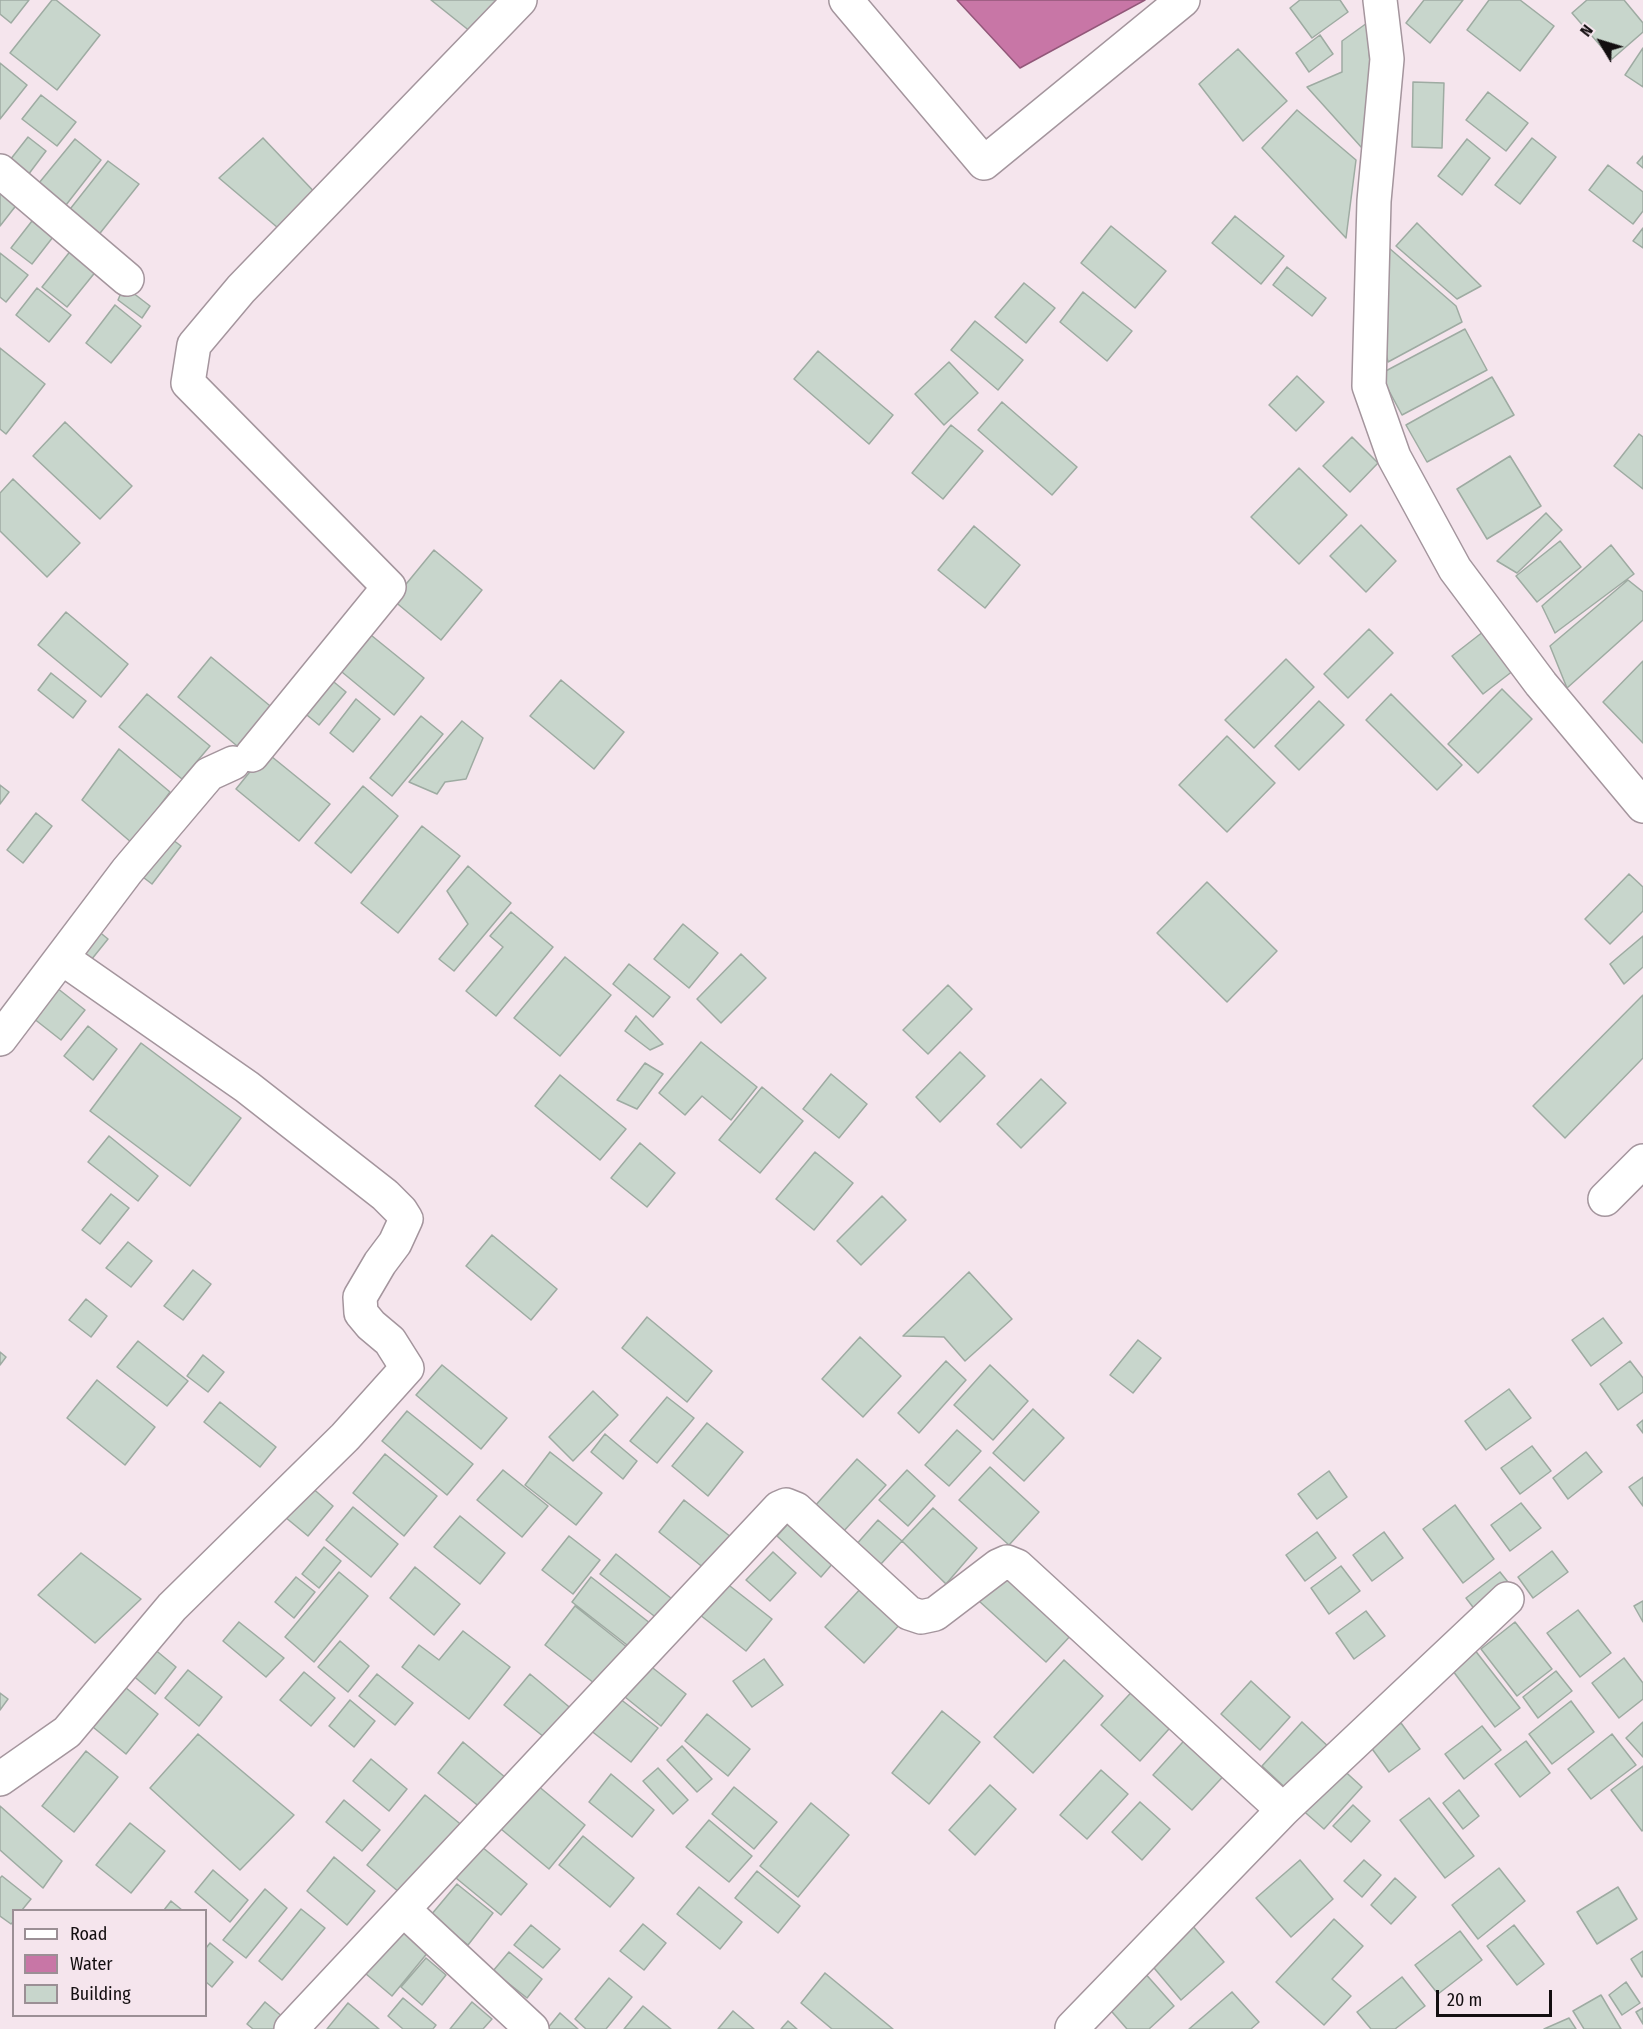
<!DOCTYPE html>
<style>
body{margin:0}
#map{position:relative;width:1643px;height:2029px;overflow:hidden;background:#f5e5ed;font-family:"Fira Sans Condensed",sans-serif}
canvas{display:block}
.legend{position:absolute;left:12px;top:1909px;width:195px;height:108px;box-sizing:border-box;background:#f5e5ed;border:2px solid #9b8f95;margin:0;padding:8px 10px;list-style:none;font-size:18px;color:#130e10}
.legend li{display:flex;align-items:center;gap:12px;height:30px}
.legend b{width:30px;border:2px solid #9b8f95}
.north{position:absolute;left:1571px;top:12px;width:60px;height:60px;-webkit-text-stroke:4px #f5e5ed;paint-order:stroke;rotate:308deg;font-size:16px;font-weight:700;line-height:24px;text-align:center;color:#130e10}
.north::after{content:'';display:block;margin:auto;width:21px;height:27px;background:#130e10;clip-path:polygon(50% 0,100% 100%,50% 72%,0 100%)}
.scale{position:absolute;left:1436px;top:1990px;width:116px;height:27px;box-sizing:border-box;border:3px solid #130e10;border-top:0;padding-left:8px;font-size:18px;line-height:21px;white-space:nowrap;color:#130e10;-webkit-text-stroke:4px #f5e5ed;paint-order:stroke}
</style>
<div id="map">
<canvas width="1643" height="2029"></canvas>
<ul class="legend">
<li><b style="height:8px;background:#fff"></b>Road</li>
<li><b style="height:16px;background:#c876a6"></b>Water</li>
<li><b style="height:16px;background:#c8d6cc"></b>Building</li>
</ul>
<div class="north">N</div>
<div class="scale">20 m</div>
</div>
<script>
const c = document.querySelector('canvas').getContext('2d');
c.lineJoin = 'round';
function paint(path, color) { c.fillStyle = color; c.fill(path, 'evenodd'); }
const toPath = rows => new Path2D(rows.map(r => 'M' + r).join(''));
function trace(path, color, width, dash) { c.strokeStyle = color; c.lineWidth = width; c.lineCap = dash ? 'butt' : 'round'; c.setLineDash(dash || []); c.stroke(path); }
const water = toPath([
 [957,0,1145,0,1020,68,957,0]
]);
const building = toPath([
 [0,0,29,0,11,23,0,14,0,0],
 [52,0,56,0,100,35,57,90,10,53,52,0],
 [431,0,497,0,471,32,431,0],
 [1300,0,1340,0,1348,12,1312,38,1290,8,1300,0],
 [1424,0,1463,0,1430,43,1406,23,1424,0],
 [1489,0,1520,0,1554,26,1520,71,1467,30,1489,0],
 [1587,0,1624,0,1643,23,1643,32,1612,59,1572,13,1587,0],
 [1367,23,1372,90,1362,148,1307,87,1342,72,1342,41,1367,23],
 [1320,35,1333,54,1309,72,1296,53,1320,35],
 [1643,48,1643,87,1625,75,1643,48],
 [1238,49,1287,101,1243,141,1199,84,1238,49],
 [0,63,27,85,0,119,0,63],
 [1413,82,1444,83,1442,148,1412,147,1413,82],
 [1488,92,1528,123,1506,151,1466,120,1488,92],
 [41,95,76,122,57,146,22,119,41,95],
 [1297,110,1356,160,1346,238,1262,148,1297,110],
 [28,137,46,151,22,183,3,169,28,137],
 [263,138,322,200,284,233,219,178,263,138],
 [1532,138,1556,157,1520,204,1495,185,1532,138],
 [75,139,101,160,66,205,39,183,75,139],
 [1467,139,1490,158,1462,195,1438,176,1467,139],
 [1643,156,1643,168,1637,163,1643,156],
 [108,161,139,184,97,237,67,213,108,161],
 [1608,165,1643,192,1643,211,1633,224,1589,190,1608,165],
 [0,189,18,203,0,226,0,189],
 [1235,216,1284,256,1261,284,1212,243,1235,216],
 [32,221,53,237,32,264,11,248,32,221],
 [1417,223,1481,286,1457,299,1396,246,1417,223],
 [1111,226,1166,271,1135,308,1081,263,1111,226],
 [1643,228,1643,248,1633,241,1643,228],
 [1389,248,1456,306,1462,322,1388,362,1379,323,1389,248],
 [72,249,97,270,67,307,42,287,72,249],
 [0,253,28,275,6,302,0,297,0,253],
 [1287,267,1326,298,1312,316,1273,285,1287,267],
 [1024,283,1055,308,1026,343,995,317,1024,283],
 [124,286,150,306,142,318,118,300,124,286],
 [37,288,71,315,49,342,16,315,37,288],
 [1083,292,1132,331,1107,361,1060,322,1083,292],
 [115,305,141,326,111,363,86,343,115,305],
 [975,321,1023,360,998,390,951,350,975,321],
 [1465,329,1487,370,1402,415,1380,374,1465,329],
 [0,348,45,384,6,434,0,429,0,348],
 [818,351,893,415,869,444,794,379,818,351],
 [949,362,978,393,944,425,915,394,949,362],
 [1297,376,1324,402,1296,431,1269,405,1297,376],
 [1492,377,1514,415,1427,462,1406,425,1492,377],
 [1002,402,1077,467,1052,495,978,430,1002,402],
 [65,422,132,486,100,519,33,456,65,422],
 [951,425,983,451,943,499,912,473,951,425],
 [1639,434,1643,437,1643,489,1614,466,1639,434],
 [1352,437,1378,463,1350,492,1323,466,1352,437],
 [1510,456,1541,506,1487,539,1457,489,1510,456],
 [1299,468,1347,515,1299,564,1251,517,1299,468],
 [13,479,80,543,47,577,0,531,0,493,13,479],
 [1546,513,1562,530,1517,573,1497,561,1546,513],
 [1361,525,1396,561,1366,592,1330,556,1361,525],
 [974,526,1020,565,985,608,938,570,974,526],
 [1560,541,1581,567,1537,602,1516,576,1560,541],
 [1611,545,1634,574,1555,633,1542,606,1611,545],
 [434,550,482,590,441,640,393,600,434,550],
 [1628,580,1643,592,1643,620,1567,688,1550,646,1628,580],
 [66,612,128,664,101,697,38,645,66,612],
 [361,627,424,678,394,715,331,663,361,627],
 [1488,628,1518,667,1483,694,1452,656,1488,628],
 [1369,629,1393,653,1348,698,1324,674,1369,629],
 [211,657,275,710,242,750,178,697,211,657],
 [1286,659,1314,687,1254,748,1225,720,1286,659],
 [1643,661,1643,743,1603,702,1643,661],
 [51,673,86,701,73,718,38,690,51,673],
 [323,673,346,692,319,725,296,706,323,673],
 [561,680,624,732,594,769,530,716,561,680],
 [1502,689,1532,719,1478,773,1448,744,1502,689],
 [147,694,210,746,182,779,119,727,147,694],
 [1391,694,1462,765,1437,790,1366,720,1391,694],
 [356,699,380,719,353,752,330,733,356,699],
 [1319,701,1344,725,1299,770,1275,746,1319,701],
 [421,716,443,734,392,796,370,778,421,716],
 [462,721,483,738,466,779,445,782,437,794,409,782,462,721],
 [1227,736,1275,783,1227,832,1179,785,1227,736],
 [119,749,170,792,132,843,82,800,119,749],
 [266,752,330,804,299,841,236,789,266,752],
 [0,785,9,792,0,804,0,785],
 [363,786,398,816,351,873,315,843,363,786],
 [36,813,52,826,23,863,7,850,36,813],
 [422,826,460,856,398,933,361,903,422,826],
 [165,834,181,846,152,884,135,871,165,834],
 [468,866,511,903,454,971,439,959,468,924,447,891,468,866],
 [1629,874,1643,887,1643,911,1610,944,1585,919,1629,874],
 [1207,882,1277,951,1227,1002,1157,933,1207,882],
 [511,912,553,947,496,1016,466,991,503,947,490,936,511,912],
 [683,924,718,953,689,988,654,959,683,924],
 [92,926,108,939,87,965,70,953,92,926],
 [1643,936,1643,967,1624,984,1610,964,1643,936],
 [741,954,766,978,721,1023,697,999,741,954],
 [565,957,611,995,560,1056,514,1018,565,957],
 [629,964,670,997,653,1017,613,984,629,964],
 [948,985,972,1009,928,1054,903,1030,948,985],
 [57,988,85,1010,61,1040,33,1018,57,988],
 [1643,995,1643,1058,1565,1138,1533,1106,1643,995],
 [636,1016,663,1044,650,1050,625,1031,636,1016],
 [88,1026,117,1049,93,1080,64,1056,88,1026],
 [701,1042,757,1087,731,1120,702,1096,685,1115,659,1093,701,1042],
 [141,1043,241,1118,190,1186,90,1111,141,1043],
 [960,1052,985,1076,940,1122,916,1097,960,1052],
 [645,1063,663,1074,637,1109,617,1100,645,1063],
 [831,1074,867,1104,839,1138,803,1109,831,1074],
 [560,1075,626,1129,600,1160,535,1106,560,1075],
 [1041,1079,1066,1103,1021,1148,997,1124,1041,1079],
 [762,1087,803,1121,760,1173,719,1140,762,1087],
 [109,1136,158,1176,138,1201,88,1162,109,1136],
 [640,1143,675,1173,647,1207,611,1178,640,1143],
 [815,1152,853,1183,814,1230,776,1199,815,1152],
 [111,1194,129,1208,100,1244,82,1230,111,1194],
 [882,1196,906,1220,861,1265,837,1241,882,1196],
 [492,1235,557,1289,531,1320,466,1266,492,1235],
 [128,1242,152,1261,131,1287,106,1268,128,1242],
 [193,1270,211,1284,183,1320,164,1306,193,1270],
 [969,1272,1012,1319,965,1361,944,1337,903,1336,969,1272],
 [86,1299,107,1316,91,1337,69,1320,86,1299],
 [647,1317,712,1371,687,1402,622,1348,647,1317],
 [1603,1318,1622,1343,1591,1366,1572,1340,1603,1318],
 [860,1337,901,1376,863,1417,822,1379,860,1337],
 [1138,1340,1161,1358,1133,1393,1110,1375,1138,1340],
 [138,1341,188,1381,167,1406,117,1367,138,1341],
 [0,1352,6,1357,0,1365,0,1352],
 [203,1355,224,1372,208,1392,187,1376,203,1355],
 [946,1361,966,1380,919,1433,898,1413,946,1361],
 [1630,1361,1643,1378,1643,1392,1618,1410,1600,1384,1630,1361],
 [442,1365,507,1418,481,1449,416,1395,442,1365],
 [990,1365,1028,1401,993,1440,954,1405,990,1365],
 [97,1380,155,1427,125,1465,67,1418,97,1380],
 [1509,1389,1531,1418,1486,1450,1465,1421,1509,1389],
 [593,1391,618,1415,573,1461,549,1437,593,1391],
 [667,1397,694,1418,657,1463,630,1441,667,1397],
 [220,1402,276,1447,260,1467,204,1422,220,1402],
 [1033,1409,1064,1438,1024,1481,993,1453,1033,1409],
 [407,1411,473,1464,447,1495,382,1441,407,1411],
 [1643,1420,1643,1433,1637,1425,1643,1420],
 [707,1423,743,1452,708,1496,672,1466,707,1423],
 [957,1430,981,1451,949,1486,925,1465,957,1430],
 [605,1434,637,1461,623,1479,591,1452,605,1434],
 [1532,1446,1551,1471,1520,1494,1501,1468,1532,1446],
 [550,1452,602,1493,576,1525,525,1485,550,1452],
 [1586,1452,1602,1472,1568,1499,1553,1478,1586,1452],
 [385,1454,437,1496,404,1536,353,1493,385,1454],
 [857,1459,886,1485,842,1533,814,1507,857,1459],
 [990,1467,1039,1512,1009,1545,959,1500,990,1467],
 [503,1470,548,1506,522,1537,477,1500,503,1470],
 [907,1470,935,1496,908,1526,879,1500,907,1470],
 [1329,1471,1347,1497,1317,1519,1298,1494,1329,1471],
 [1643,1477,1643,1506,1629,1487,1643,1477],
 [310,1486,333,1506,308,1536,285,1517,310,1486],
 [684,1500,736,1541,710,1573,659,1532,684,1500],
 [1521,1503,1541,1528,1510,1551,1491,1525,1521,1503],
 [1455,1505,1494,1559,1463,1583,1423,1529,1455,1505],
 [353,1507,398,1544,371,1577,326,1540,353,1507],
 [933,1508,977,1548,946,1584,902,1541,933,1508],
 [796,1515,840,1555,821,1577,777,1536,796,1515],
 [460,1516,505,1553,480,1584,434,1547,460,1516],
 [878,1520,902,1541,870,1576,847,1555,878,1520],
 [1317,1532,1336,1558,1305,1581,1286,1555,1317,1532],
 [1384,1532,1403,1558,1372,1581,1353,1555,1384,1532],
 [569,1536,600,1560,573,1594,542,1570,569,1536],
 [324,1547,341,1561,319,1588,302,1574,324,1547],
 [1552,1551,1568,1572,1533,1598,1518,1577,1552,1551],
 [773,1552,796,1573,770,1601,746,1580,773,1552],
 [81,1553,141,1599,95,1643,38,1595,81,1553],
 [616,1554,682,1607,667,1626,600,1574,616,1554],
 [1341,1566,1360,1591,1329,1614,1311,1588,1341,1566],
 [415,1567,460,1604,434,1635,390,1598,415,1567],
 [1006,1571,1073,1633,1046,1662,979,1601,1006,1571],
 [339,1572,368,1596,314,1662,285,1637,339,1572],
 [1500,1572,1516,1592,1482,1619,1466,1598,1500,1572],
 [296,1577,315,1592,294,1618,275,1602,296,1577],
 [591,1577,655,1627,636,1652,572,1602,591,1577],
 [721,1579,772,1619,746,1651,695,1611,721,1579],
 [864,1585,903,1621,864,1663,825,1627,864,1585],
 [1643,1601,1643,1622,1634,1606,1643,1601],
 [575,1606,633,1652,603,1690,545,1645,575,1606],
 [1578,1610,1611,1653,1580,1677,1547,1633,1578,1610],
 [1366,1611,1385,1636,1354,1659,1336,1633,1366,1611],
 [239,1622,284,1658,266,1677,223,1641,239,1622],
 [1515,1622,1552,1669,1517,1696,1481,1649,1515,1622],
 [463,1631,510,1667,469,1719,402,1667,419,1645,439,1660,463,1631],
 [340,1641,369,1666,348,1692,318,1667,340,1641],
 [153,1648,176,1667,155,1694,131,1674,153,1648],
 [1474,1649,1520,1708,1495,1727,1450,1667,1474,1649],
 [1624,1658,1643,1683,1643,1699,1619,1718,1592,1683,1624,1658],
 [764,1659,783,1685,752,1707,733,1681,764,1659],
 [1064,1660,1103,1696,1033,1773,994,1737,1064,1660],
 [649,1665,686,1694,661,1726,625,1697,649,1665],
 [188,1670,222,1697,199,1726,165,1698,188,1670],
 [1556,1671,1572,1691,1538,1718,1523,1697,1556,1671],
 [304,1672,335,1698,311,1726,280,1700,304,1672],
 [377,1674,413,1703,395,1725,359,1696,377,1674],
 [530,1674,574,1711,549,1741,504,1705,530,1674],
 [1251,1681,1290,1717,1260,1750,1221,1714,1251,1681],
 [120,1683,158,1714,126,1754,88,1723,120,1683],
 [1139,1684,1178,1719,1140,1761,1101,1725,1139,1684],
 [611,1692,658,1728,631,1762,585,1726,611,1692],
 [0,1693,8,1699,0,1710,0,1693],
 [350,1700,375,1721,354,1747,329,1726,350,1700],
 [1571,1701,1594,1732,1552,1764,1529,1734,1571,1701],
 [942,1711,980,1742,929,1804,892,1773,942,1711],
 [707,1714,750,1749,728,1776,685,1741,707,1714],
 [1302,1722,1332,1750,1292,1794,1262,1766,1302,1722],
 [1643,1722,1643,1757,1626,1738,1643,1722],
 [1401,1723,1420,1749,1389,1772,1370,1746,1401,1723],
 [1482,1726,1501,1750,1464,1779,1445,1754,1482,1726],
 [1191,1733,1230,1769,1192,1810,1153,1775,1191,1733],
 [198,1734,294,1815,240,1870,150,1788,198,1734],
 [1612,1734,1636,1765,1591,1799,1568,1769,1612,1734],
 [1526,1741,1550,1773,1520,1797,1495,1764,1526,1741],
 [463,1742,512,1783,487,1813,438,1773,463,1742],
 [682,1746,712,1779,697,1792,667,1760,682,1746],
 [86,1751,118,1777,74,1832,42,1806,86,1751],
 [371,1759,407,1789,389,1811,353,1781,371,1759],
 [1338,1765,1362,1787,1324,1829,1299,1807,1338,1765],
 [1643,1766,1643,1830,1642,1831,1611,1790,1643,1766],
 [658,1768,688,1800,673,1814,643,1781,658,1768],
 [1101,1770,1128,1794,1087,1839,1060,1815,1101,1770],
 [611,1774,654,1810,632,1837,589,1802,611,1774],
 [537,1785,585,1825,549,1869,501,1829,537,1785],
 [990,1785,1016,1809,975,1855,949,1830,990,1785],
 [734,1787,777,1822,754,1849,712,1814,734,1787],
 [1459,1790,1479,1816,1463,1829,1443,1803,1459,1790],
 [425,1795,464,1827,406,1898,367,1865,425,1795],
 [1429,1798,1474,1856,1445,1878,1400,1820,1429,1798],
 [344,1800,380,1830,362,1851,326,1822,344,1800],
 [1140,1802,1170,1829,1142,1860,1112,1832,1140,1802],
 [811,1803,849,1835,798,1897,760,1866,811,1803],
 [1353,1805,1370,1821,1351,1842,1333,1826,1353,1805],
 [0,1806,62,1861,43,1888,0,1850,0,1806],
 [709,1820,752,1856,729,1882,686,1847,709,1820],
 [130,1823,165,1851,131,1893,96,1865,130,1823],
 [583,1836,634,1878,610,1907,559,1865,583,1836],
 [482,1847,527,1884,501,1915,456,1878,482,1847],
 [334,1857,375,1891,347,1925,307,1891,334,1857],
 [1300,1860,1333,1899,1291,1937,1256,1898,1300,1860],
 [1364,1860,1381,1875,1362,1897,1344,1881,1364,1860],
 [1499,1868,1525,1901,1478,1939,1452,1905,1499,1868],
 [213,1870,248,1900,230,1922,195,1892,213,1870],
 [757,1871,800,1906,778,1933,735,1898,757,1871],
 [2,1876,31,1899,22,1910,14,1910,14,1921,11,1924,0,1916,0,1878,2,1876],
 [1395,1878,1416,1897,1391,1924,1371,1905,1395,1878],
 [457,1884,493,1913,468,1945,431,1915,457,1884],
 [699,1887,742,1922,720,1949,677,1914,699,1887],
 [1618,1887,1637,1919,1597,1944,1577,1912,1618,1887],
 [265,1889,287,1908,246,1958,223,1940,265,1889],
 [171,1901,182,1910,164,1910,171,1901],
 [301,1909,325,1928,282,1980,259,1961,301,1909],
 [1334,1919,1363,1946,1332,1979,1351,1996,1324,2025,1276,1982,1334,1919],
 [396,1924,429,1951,392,1996,359,1968,396,1924],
 [643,1924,666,1943,644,1970,620,1951,643,1924],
 [1191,1924,1224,1962,1181,2000,1149,1962,1191,1924],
 [531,1925,560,1949,543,1968,514,1945,531,1925],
 [1514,1925,1544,1964,1517,1985,1487,1946,1514,1925],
 [1460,1931,1482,1960,1438,1994,1415,1965,1460,1931],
 [210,1943,233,1962,212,1987,206,1982,206,1948,210,1943],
 [1643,1951,1643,1976,1642,1977,1631,1959,1643,1951],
 [509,1952,542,1979,527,1998,493,1971,509,1952],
 [426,1958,446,1975,422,2005,401,1987,426,1958],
 [1143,1971,1174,2006,1149,2029,1127,2029,1106,2005,1143,1971],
 [825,1973,893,2029,832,2029,801,2003,825,1973],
 [1402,1977,1425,2006,1395,2029,1371,2029,1357,2012,1402,1977],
 [609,1978,632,1997,606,2029,586,2029,575,2019,609,1978],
 [1626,1982,1640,2003,1622,2015,1609,1995,1626,1982],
 [1232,1992,1259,2022,1251,2029,1189,2029,1232,1992],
 [1601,1995,1621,2029,1584,2029,1573,2011,1601,1995],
 [403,1998,436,2025,433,2029,403,2029,388,2016,403,1998],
 [265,2002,290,2023,285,2029,253,2029,247,2024,265,2002],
 [472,2002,492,2019,483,2029,450,2029,472,2002],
 [348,2003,379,2029,327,2029,348,2003],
 [643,2006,671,2029,624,2029,643,2006],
 [1643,2008,1643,2024,1636,2012,1643,2008],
 [733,2011,754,2029,718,2029,733,2011],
 [560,2013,578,2029,547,2029,560,2013],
 [1569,2018,1576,2029,1544,2029,1569,2018],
 [788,2021,797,2029,781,2029,788,2021]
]);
const minor = toPath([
 [846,0,984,163,1183,0],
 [1380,0,1387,59,1374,201,1369,386,1394,457,1455,569,1541,684,1643,806],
 [0,171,127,279],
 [252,755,389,587,188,383,194,345,241,289,520,0],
 [0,1039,127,871,209,774,233,763],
 [1605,1199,1643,1161],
 [0,1779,67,1732,172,1607,345,1437,407,1368,390,1341,371,1325,361,1313,360,1297,380,1263,395,1243,406,1219,401,1211,385,1195,247,1087,62,958],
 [404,1910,532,2029],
 [1072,2028,1283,1810,1507,1599],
 [291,2029,779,1508,786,1505,796,1509,909,1613,921,1617,935,1614,998,1566,1007,1562,1017,1566,1283,1810]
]);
paint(water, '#c876a6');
trace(water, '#925779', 1.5);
paint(building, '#c8d6cc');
trace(building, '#9eaba2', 1.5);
trace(minor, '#a4959d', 36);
trace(minor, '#fff', 33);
</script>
